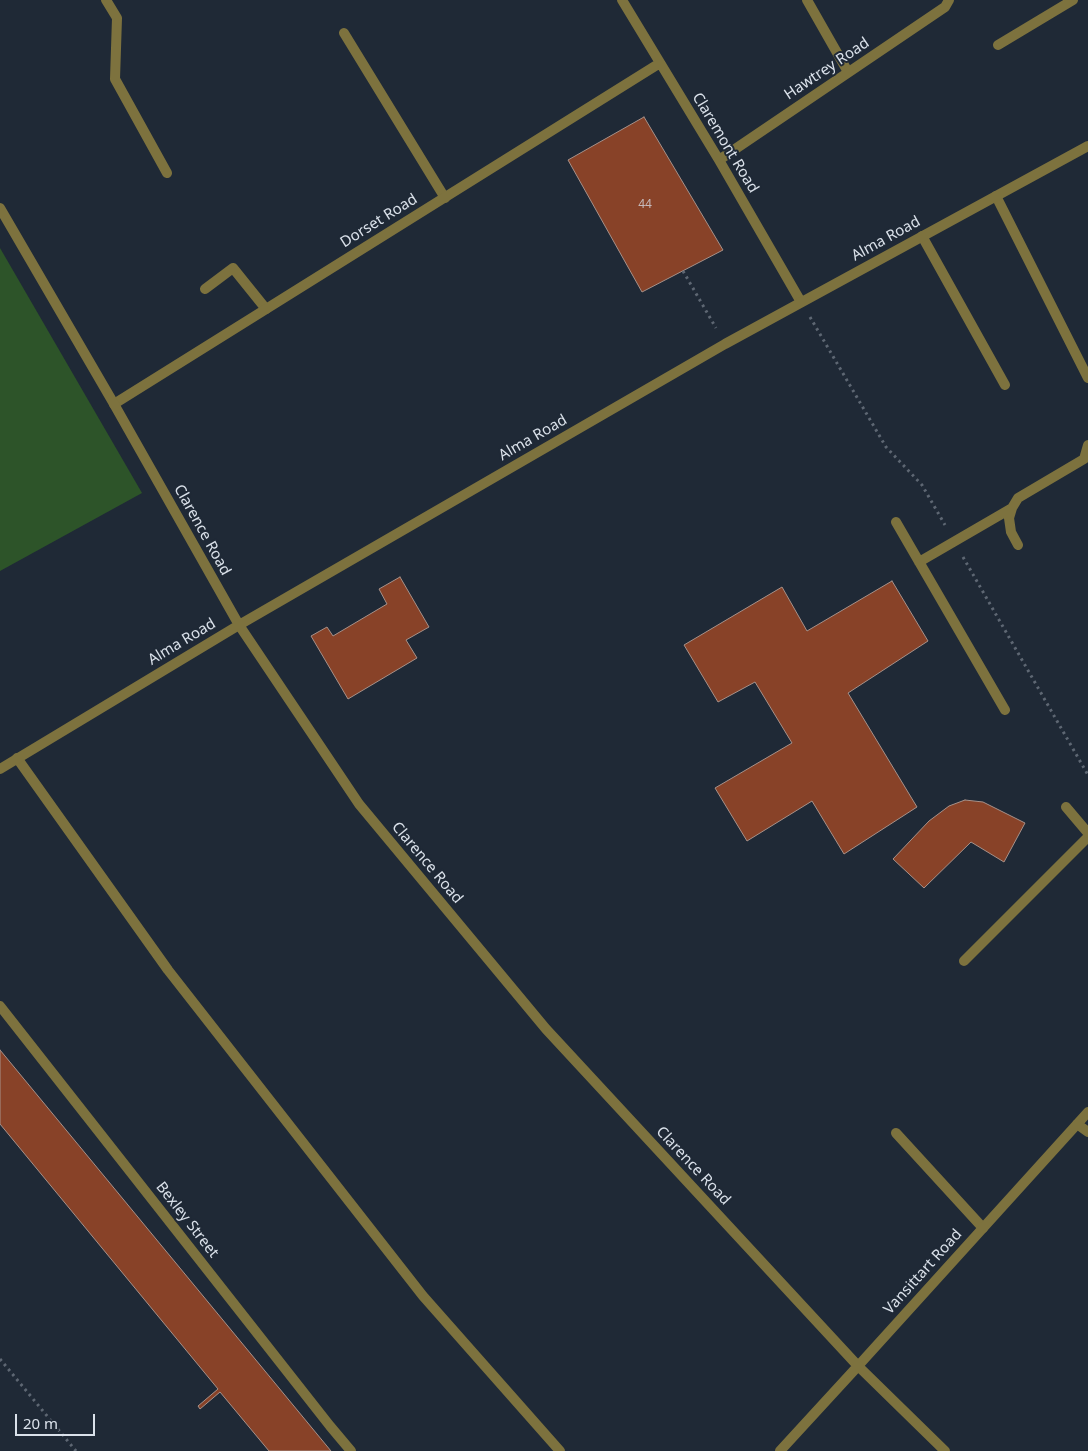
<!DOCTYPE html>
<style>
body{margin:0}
#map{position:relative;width:1088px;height:1451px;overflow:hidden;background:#1f2936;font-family:"Noto Sans",sans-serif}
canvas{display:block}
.scale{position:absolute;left:15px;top:1414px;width:80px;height:22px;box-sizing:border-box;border:2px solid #dae1ea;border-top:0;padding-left:6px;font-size:15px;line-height:18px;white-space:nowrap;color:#dae1ea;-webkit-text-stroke:4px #1f2936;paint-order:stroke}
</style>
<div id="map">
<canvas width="1088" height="1451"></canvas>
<div class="scale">20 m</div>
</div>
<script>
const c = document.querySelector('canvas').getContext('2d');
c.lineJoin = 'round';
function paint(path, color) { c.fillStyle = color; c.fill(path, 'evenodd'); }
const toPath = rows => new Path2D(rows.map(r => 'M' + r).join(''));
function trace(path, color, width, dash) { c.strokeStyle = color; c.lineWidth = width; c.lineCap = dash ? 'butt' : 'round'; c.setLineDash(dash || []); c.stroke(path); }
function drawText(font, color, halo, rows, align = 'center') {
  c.font = font + ' "Noto Sans",sans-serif'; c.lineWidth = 4; c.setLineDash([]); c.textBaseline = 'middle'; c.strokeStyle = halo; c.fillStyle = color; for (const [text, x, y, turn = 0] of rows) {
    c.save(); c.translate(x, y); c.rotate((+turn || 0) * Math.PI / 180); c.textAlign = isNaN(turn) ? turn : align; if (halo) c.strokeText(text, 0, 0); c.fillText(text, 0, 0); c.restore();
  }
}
const green = toPath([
 [0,248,142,493,0,571]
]);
const building = toPath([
 [644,117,723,250,642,292,568,160,644,117],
 [400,577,429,627,406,640,417,658,348,699,311,636,327,627,333,636,387,604,379,589,400,577],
 [892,581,928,641,848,693,917,807,844,854,812,801,747,841,715,788,792,743,755,682,718,702,684,645,782,587,807,631,892,581],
 [965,800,983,802,1025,823,1004,862,971,842,924,888,893,859,929,821,949,806,965,800],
 [0,1050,331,1451,269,1451,220,1392,200,1409,198,1406,218,1389,0,1124,0,1050]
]);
const path = toPath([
 [683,271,716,328],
 [810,317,886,447,922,485,945,525],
 [963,557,1088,775],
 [0,1359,76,1451]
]);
const service = toPath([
 [106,0,117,18,115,79,167,173],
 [807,0,848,72],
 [344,33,445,198],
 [998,45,1073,0],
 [996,196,1088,378],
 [922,236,1005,385],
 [205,289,233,268,266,309],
 [896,522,1005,710],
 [1018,545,1011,532,1009,518,1012,508,1018,498,1084,459,1088,445],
 [919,562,1012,508],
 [17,758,168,970,423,1296,560,1451],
 [964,961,1088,837],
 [896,1133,983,1228]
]);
const minor = toPath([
 [622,0,719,160,801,302],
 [719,160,945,7,949,0],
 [114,404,660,63],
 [1066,807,1088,833],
 [0,1006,330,1426,351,1451],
 [1077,1124,1088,1132],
 [858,1366,1088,1112]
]);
const tertiary = toPath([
 [0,208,114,404,239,625,359,804,546,1029,858,1366,945,1451],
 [0,769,239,625,725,344,1088,146],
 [780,1451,858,1366]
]);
const numberNames = [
 ["44",645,205]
];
const streetNames = [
 ["Hawtrey Road",827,69,-34],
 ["Claremont Road",725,143,59],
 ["Dorset Road",379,221,-32],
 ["Alma Road",886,239,-29],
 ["Alma Road",533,438,-30],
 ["Clarence Road",202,530,61],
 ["Alma Road",182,642,-31],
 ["Clarence Road",427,863,50],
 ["Clarence Road",693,1166,47],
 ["Bexley Street",187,1220,52],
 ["Vansittart Road",923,1272,-48]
];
paint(green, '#2d5429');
paint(building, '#884228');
trace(building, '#a79189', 1);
trace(path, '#5e6773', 3, [2.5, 4]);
trace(service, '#7d723e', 10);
trace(minor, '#7d723e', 10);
trace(tertiary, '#7d723e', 10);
drawText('12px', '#c6b9ba', null, numberNames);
drawText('15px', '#dae1ea', '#1f2936', streetNames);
</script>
